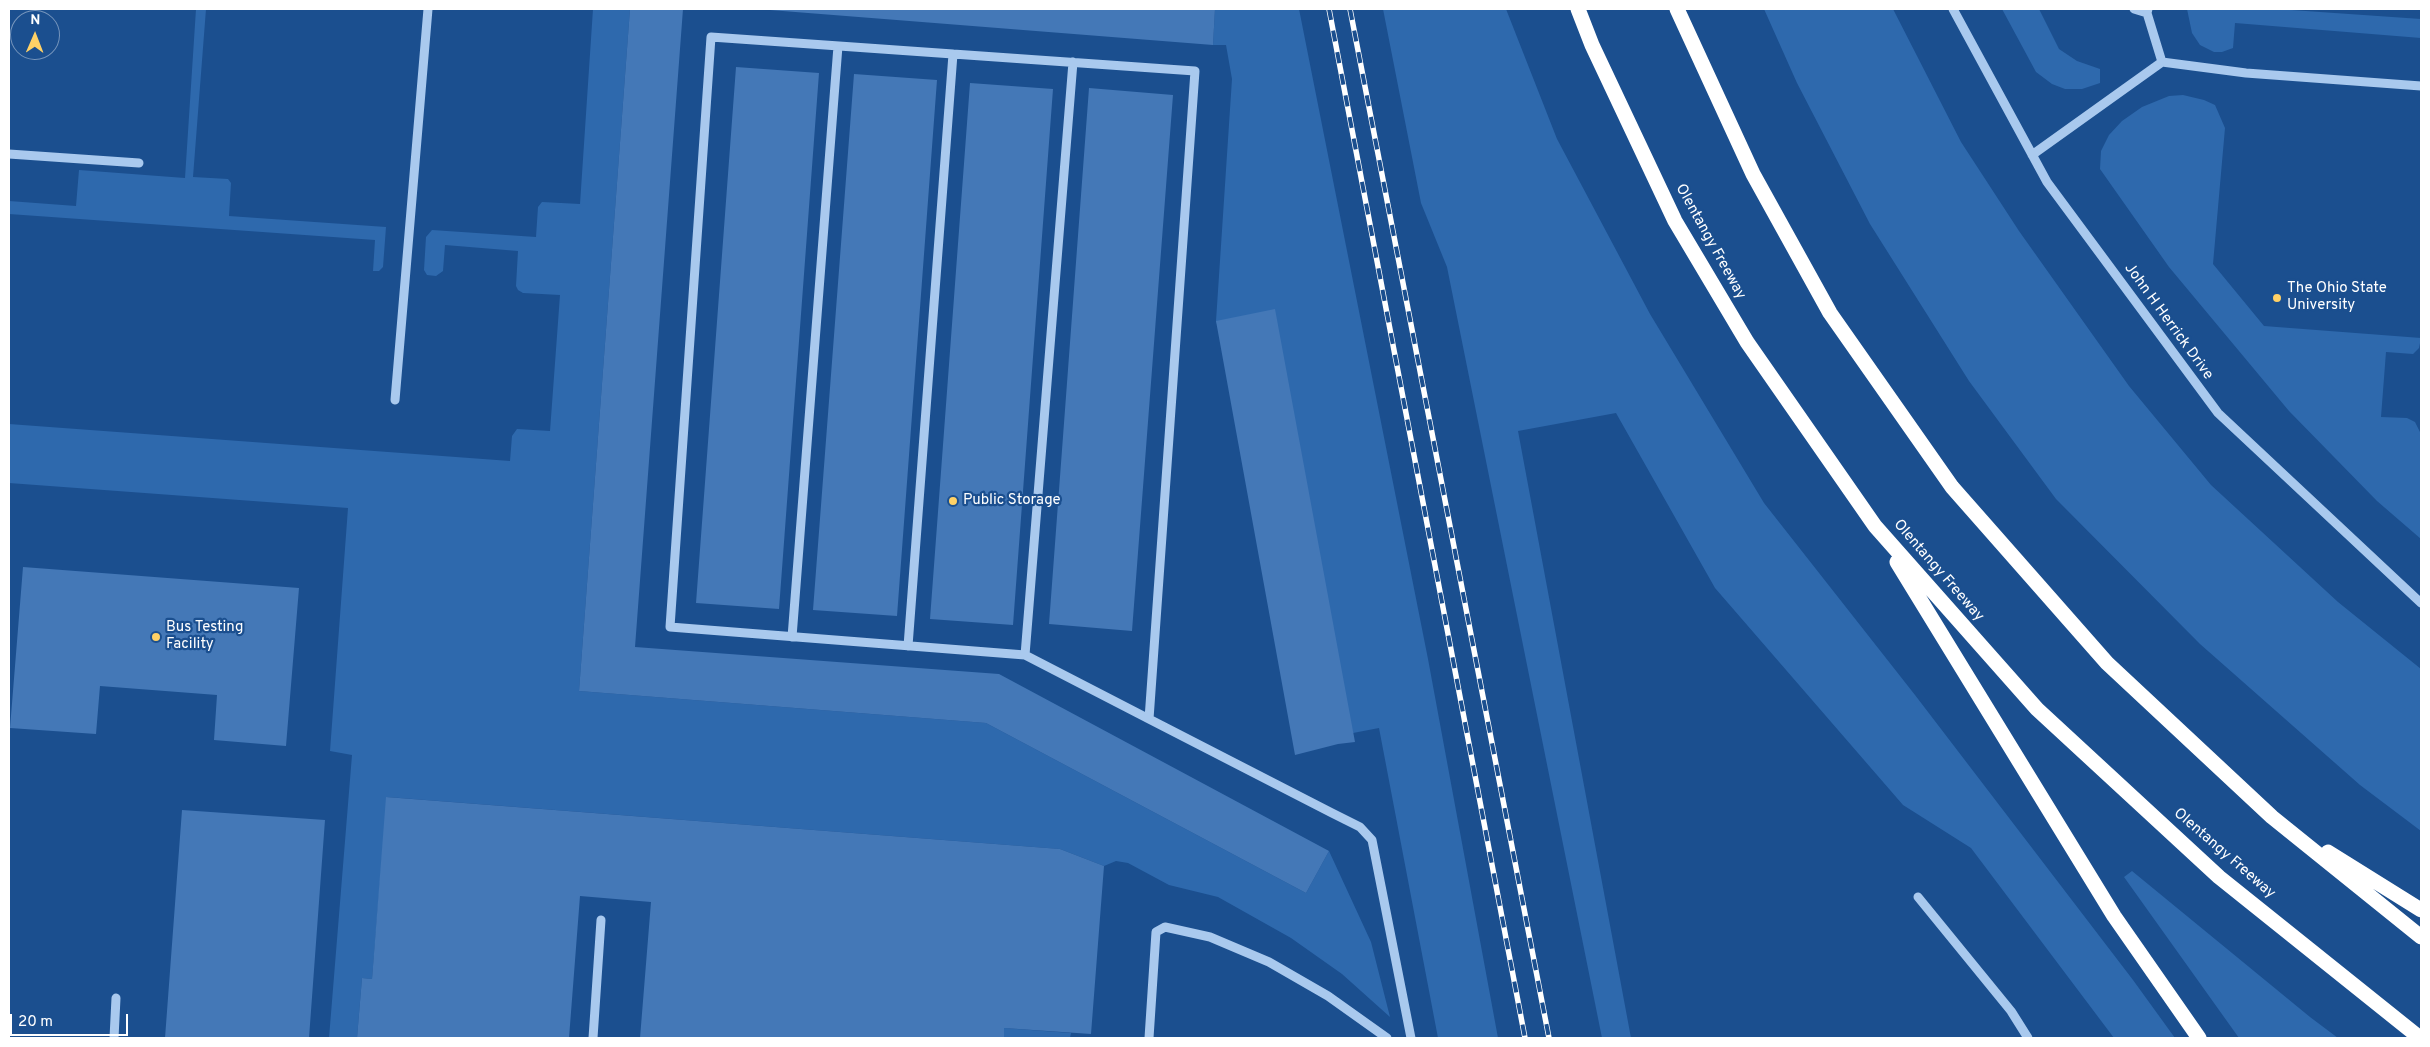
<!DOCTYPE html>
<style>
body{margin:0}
#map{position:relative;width:2430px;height:1047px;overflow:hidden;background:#1b4f8f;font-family:Overpass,sans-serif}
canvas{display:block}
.frame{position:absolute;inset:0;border:10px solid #fff;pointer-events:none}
.north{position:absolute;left:10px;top:10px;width:50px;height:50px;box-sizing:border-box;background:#1b4f8f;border:1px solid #7695bc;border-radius:50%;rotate:1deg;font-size:14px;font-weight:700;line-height:20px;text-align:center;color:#fff}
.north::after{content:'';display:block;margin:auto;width:18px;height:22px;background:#ffd166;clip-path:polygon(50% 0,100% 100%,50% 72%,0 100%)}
.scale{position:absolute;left:10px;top:1014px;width:118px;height:22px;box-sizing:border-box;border:2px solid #fff;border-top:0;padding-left:6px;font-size:15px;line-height:18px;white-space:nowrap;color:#fff;-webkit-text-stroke:4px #1b4f8f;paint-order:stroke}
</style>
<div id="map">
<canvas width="2430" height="1047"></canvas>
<div class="frame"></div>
<div class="north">N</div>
<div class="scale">20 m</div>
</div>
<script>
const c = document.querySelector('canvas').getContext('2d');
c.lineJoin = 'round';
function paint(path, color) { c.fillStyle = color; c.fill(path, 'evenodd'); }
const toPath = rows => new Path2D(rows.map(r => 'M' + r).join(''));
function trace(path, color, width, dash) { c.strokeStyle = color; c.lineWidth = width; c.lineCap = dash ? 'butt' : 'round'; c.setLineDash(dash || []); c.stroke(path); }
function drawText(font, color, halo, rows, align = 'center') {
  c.font = font + ' Overpass,sans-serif'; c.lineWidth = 4.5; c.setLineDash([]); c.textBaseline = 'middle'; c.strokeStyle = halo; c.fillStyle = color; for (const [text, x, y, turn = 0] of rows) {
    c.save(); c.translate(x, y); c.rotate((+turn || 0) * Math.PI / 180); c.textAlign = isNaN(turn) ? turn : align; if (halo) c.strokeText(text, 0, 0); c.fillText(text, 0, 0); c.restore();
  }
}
const green = toPath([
 [196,9,206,9,193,177,228,179,231,183,229,216,386,227,383,267,379,271,373,271,375,240,9,214,9,201,76,206,79,170,185,178],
 [593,9,630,9,579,691,986,723,1306,893,1329,851,1371,942,1390,1017,1342,974,1291,938,1218,897,1169,885,1128,863,1116,861,1104,866,1060,849,387,797,372,979,362,978,357,1038,329,1038,352,755,330,751,348,508,9,483,9,424,510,461,512,436,517,429,550,431,560,295,523,293,518,290,516,286,518,251,445,245,443,271,436,276,427,275,424,270,426,237,432,230,536,237,538,207,542,202,580,204],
 [1215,9,1299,9,1428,659,1498,1038,1438,1038,1379,728,1353,733,1216,321,1232,79,1226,45,1213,45],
 [1383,9,1506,9,1557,139,1650,314,1764,503,1915,695,2133,980,2175,1038,2114,1038,1971,848,1903,805,1715,588,1616,413,1518,431,1631,1038,1602,1038,1447,267,1421,203],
 [1764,9,1893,9,1961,142,2019,231,2129,386,2211,485,2338,602,2421,669,2421,831,2360,785,2200,644,2056,499,1969,381,1870,224,1797,83],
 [2002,9,2039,9,2059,49,2077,61,2100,69,2100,83,2082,89,2065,89,2052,84,2036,72],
 [2187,9,2277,9,2421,19,2421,38,2235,23,2233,48,2222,52,2214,52,2200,45,2192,33],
 [2183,95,2204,100,2215,105,2225,128,2213,264,2264,326,2421,338,2419,348,2413,354,2386,352,2381,417,2407,418,2415,422,2421,434,2421,539,2377,501,2289,411,2169,267,2100,169,2101,151,2109,135,2122,121,2142,107,2169,96],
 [2132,871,2310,1017,2338,1038,2239,1038,2124,877],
 [1004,1028,1071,1033,1070,1038,1004,1038]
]);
const building = toPath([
 [630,9,683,9,635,647,999,674,1329,851,1306,893,986,723,579,691],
 [770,9,1215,9,1213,45,770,10],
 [736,67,819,73,779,609,696,603],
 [854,74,937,80,897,616,813,610],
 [970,83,1053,89,1013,625,930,619],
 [1089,88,1173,95,1132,631,1049,624],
 [1275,309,1355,742,1338,744,1295,755,1216,321],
 [23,567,299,588,286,746,214,740,217,695,100,686,96,734,10,728],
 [386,797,1060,849,1104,866,1091,1034,1004,1028,1004,1038,640,1038,651,902,580,896,569,1038,357,1038,362,978,372,979],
 [182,810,325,820,309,1038,165,1038]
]);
const minor = toPath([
 [1953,9,2047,182,2218,413,2421,603],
 [2134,9,2147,13],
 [2148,9,2147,13,2162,62],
 [9,154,139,163],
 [2032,155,2162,62,2246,73,2421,86],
 [395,400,428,9],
 [792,637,838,46],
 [908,646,953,54],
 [1025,655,1073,62],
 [1149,719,1195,71,711,37,670,627,1025,655,1149,719,1332,813,1360,827,1372,840,1411,1038],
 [1918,897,2011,1011,2028,1038],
 [114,1038,116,998],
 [593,1038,601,920],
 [1149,1038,1156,932,1165,927,1210,937,1269,962,1328,996,1387,1038]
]);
const highway = toPath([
 [1578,9,1592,45,1675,221,1747,342,1875,526,2037,709,2219,877,2420,1038],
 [1677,9,1753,174,1830,313,1952,487,2107,663,2272,817,2421,937],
 [1897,562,2114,916,2199,1038],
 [2328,852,2421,910]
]);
const rail = toPath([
 [1329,9,1525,1038],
 [1350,9,1549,1038]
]);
const markers = [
 [2277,298,5,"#ffd166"],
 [953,501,5,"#ffd166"],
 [156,637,5,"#ffd166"]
];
const streetNames = [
 ["Olentangy Freeway",1710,242,61],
 ["John H Herrick Drive",2168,322,54],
 ["Olentangy Freeway",1938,571,49],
 ["Olentangy Freeway",2224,854,41]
];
const poiNames = [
 ["The Ohio State",2287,289],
 ["University",2287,306],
 ["Public Storage",963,501],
 ["Bus Testing",166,628],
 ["Facility",166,645]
];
paint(green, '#2e69ad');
paint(building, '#4478b7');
trace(minor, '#a9c9ee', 9);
trace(highway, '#fff', 15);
trace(rail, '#fff', 5.5);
trace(rail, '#1b4f8f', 4, [11]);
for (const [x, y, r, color] of markers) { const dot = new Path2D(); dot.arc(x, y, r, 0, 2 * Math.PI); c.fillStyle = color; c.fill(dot); trace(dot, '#1b4f8f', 2); }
drawText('15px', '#fff', '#1b4f8f', streetNames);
drawText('15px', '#fff', '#1b4f8f', poiNames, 'left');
</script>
